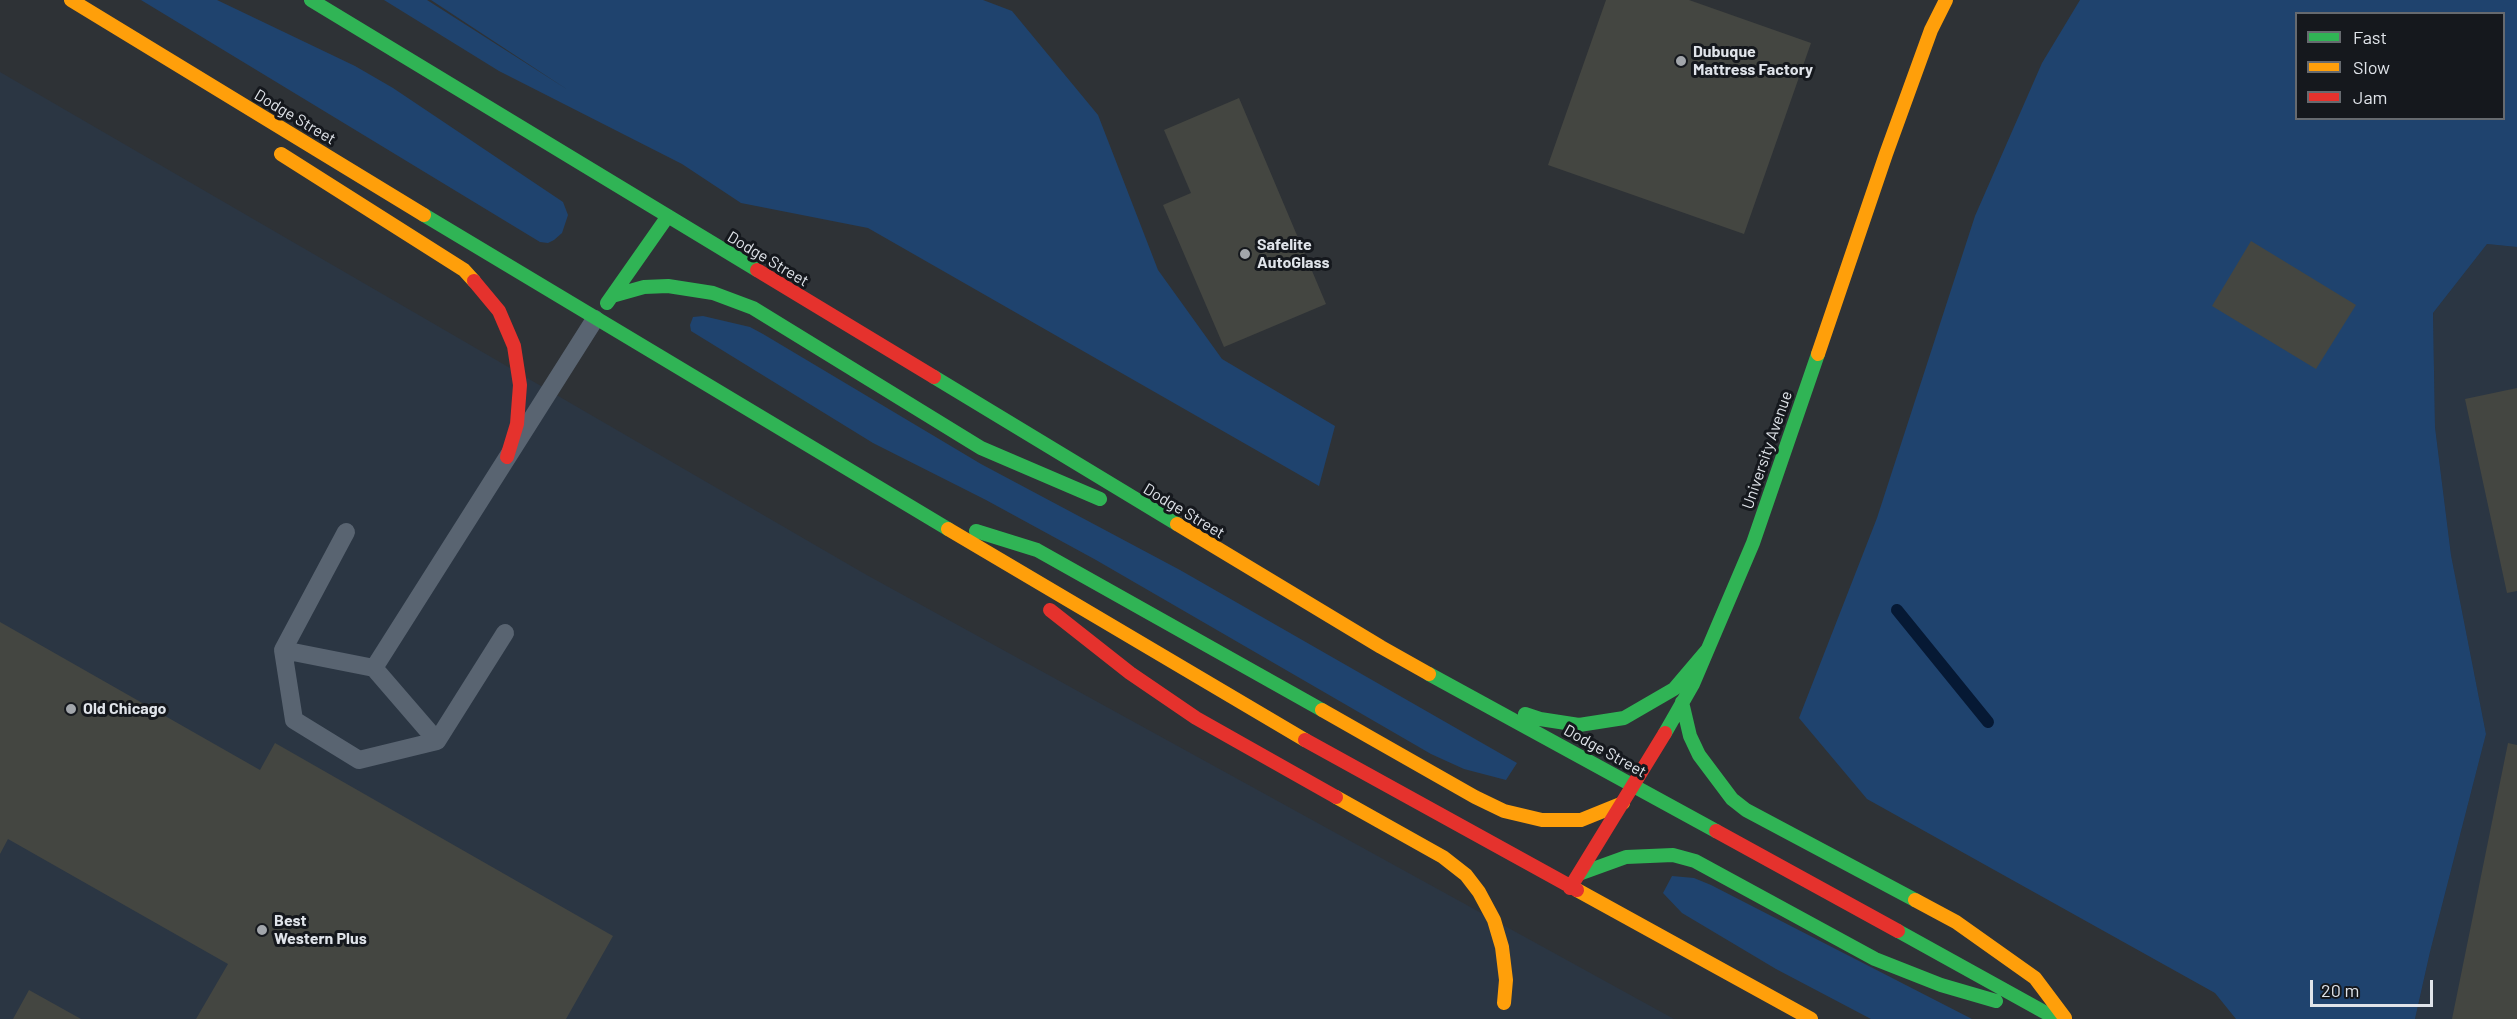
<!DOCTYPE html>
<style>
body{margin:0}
#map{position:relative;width:2517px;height:1019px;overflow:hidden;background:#2e3236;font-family:Barlow,sans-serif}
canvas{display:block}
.legend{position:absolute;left:2295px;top:12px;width:210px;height:108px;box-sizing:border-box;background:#15181d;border:2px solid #666a6f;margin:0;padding:8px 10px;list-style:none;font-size:18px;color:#e0e4ea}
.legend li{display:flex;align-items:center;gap:12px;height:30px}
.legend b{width:30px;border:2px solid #666a6f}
.scale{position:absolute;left:2310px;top:980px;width:123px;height:27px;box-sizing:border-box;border:3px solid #e0e4ea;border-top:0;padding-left:8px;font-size:18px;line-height:21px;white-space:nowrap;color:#e0e4ea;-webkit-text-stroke:4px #15181d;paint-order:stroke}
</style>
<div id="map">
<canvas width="2517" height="1019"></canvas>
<ul class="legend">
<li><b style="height:8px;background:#30b455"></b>Fast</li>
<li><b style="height:8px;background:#ff9f0a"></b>Slow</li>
<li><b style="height:8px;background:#e5322d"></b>Jam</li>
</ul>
<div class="scale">20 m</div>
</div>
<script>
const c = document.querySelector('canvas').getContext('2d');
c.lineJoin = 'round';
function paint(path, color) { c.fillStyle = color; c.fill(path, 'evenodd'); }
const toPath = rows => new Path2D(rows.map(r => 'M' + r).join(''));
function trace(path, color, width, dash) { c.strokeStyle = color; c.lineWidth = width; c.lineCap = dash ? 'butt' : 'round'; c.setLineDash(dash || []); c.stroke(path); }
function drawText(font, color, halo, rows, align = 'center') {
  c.font = font + ' Barlow,sans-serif'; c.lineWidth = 6; c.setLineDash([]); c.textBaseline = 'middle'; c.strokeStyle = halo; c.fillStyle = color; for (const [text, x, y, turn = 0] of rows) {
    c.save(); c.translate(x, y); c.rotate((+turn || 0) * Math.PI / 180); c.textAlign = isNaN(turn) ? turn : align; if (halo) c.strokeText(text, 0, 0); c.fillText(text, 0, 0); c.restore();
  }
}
const built = toPath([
 [0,72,865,574,1674,1019,0,1019],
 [2487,244,2517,247,2517,1019,2415,1019,2430,952,2486,734,2451,555,2435,427,2433,313]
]);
const green = toPath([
 [141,0,217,0,355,66,393,88,563,202,568,215,562,233,554,240,548,243,540,242],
 [384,0,427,0,568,90,431,0,983,0,1012,11,1098,115,1158,270,1222,359,1335,426,1319,486,868,228,741,203,682,164,499,71],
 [2080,0,2517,0,2517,247,2487,244,2433,313,2435,427,2451,555,2486,734,2430,952,2415,1019,2236,1019,2215,993,1867,799,1799,718,1877,518,1975,216,2042,63],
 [2296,14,2504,14,2504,118,2296,118],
 [703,316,750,327,763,334,981,464,1180,570,1517,763,1506,780,1464,769,1431,754,1096,560,986,500,873,443,691,331,690,325,693,317],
 [1672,876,1694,878,1711,885,1972,1019,1871,1019,1776,969,1682,913,1663,893]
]);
const stream = toPath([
 [1897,610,1988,722]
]);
const building = toPath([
 [1606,0,1689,0,1811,43,1744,234,1548,165],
 [1239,98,1326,304,1224,347,1163,205,1191,193,1164,130],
 [2251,241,2356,305,2316,369,2212,306],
 [2517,388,2517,591,2507,593,2465,399],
 [0,622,260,770,275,743,613,936,566,1019,196,1019,228,964,8,839,0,854],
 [2508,743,2517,745,2517,1019,2452,1019],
 [29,990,81,1019,13,1019]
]);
const lane = toPath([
 [346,532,283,650,374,668],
 [505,633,437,741,374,668,595,319],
 [283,650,294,720,359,760,437,741]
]);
const fast = toPath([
 [311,0,757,270],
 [424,215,948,529],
 [612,296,644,287,668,286,713,293,753,308,981,448,1100,499],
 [607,303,668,216],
 [934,377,1177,524],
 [976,531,1037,550,1322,710],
 [1429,674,1716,831],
 [1682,702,1690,736,1699,755,1732,799,1746,810,1915,900],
 [1525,714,1540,719,1579,725,1624,718,1674,689,1708,649],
 [1665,733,1693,684,1753,543,1818,354],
 [1579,874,1626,857,1673,855,1695,861,1875,959,1941,985,1996,1001],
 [1898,931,2057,1019]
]);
const slow = toPath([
 [71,0,424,215],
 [281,154,464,270,474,281],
 [1818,354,1886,154,1931,30,1946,0],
 [1177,524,1381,647,1429,674],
 [948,529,1305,740],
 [1322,710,1475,797,1504,811,1542,820,1581,820,1623,803],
 [1336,797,1443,857,1466,875,1479,892,1494,920,1502,947,1506,980,1504,1003],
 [1577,890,1811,1019],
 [1915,900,1956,922,2035,978,2065,1018]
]);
const jam = toPath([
 [757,270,934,377],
 [474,281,499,311,514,346,520,385,517,424,507,457],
 [1050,610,1130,673,1196,718,1336,797],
 [1305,740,1577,890],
 [1716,831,1898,931],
 [1570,888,1665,733]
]);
const markers = [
 [1681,61,6,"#a2a6ab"],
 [1245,254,6,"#a2a6ab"],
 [71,709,6,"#a2a6ab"],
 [262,930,6,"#a2a6ab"]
];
const poiNames = [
 ["Dubuque",1693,52],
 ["Mattress Factory",1693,70],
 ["Safelite",1257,245],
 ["AutoGlass",1257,263],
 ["Old Chicago",83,709],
 ["Best",274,921],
 ["Western Plus",274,939]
];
const streetNames = [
 ["Dodge Street",295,117,31],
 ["Dodge Street",768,259,31],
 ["University Avenue",1767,450,-71],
 ["Dodge Street",1184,511,31],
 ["Dodge Street",1605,751,29]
];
paint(built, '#2b3643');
paint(green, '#1f436e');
trace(stream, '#061934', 12);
paint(building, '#444641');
trace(lane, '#596471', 18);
trace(fast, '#30b455', 14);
trace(slow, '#ff9f0a', 14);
trace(jam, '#e5322d', 14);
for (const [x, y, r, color] of markers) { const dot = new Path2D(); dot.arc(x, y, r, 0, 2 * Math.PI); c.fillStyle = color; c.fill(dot); trace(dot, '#15181d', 2); }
drawText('bold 16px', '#e0e4ea', '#15181d', poiNames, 'left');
drawText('16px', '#e0e4ea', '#15181d', streetNames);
</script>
